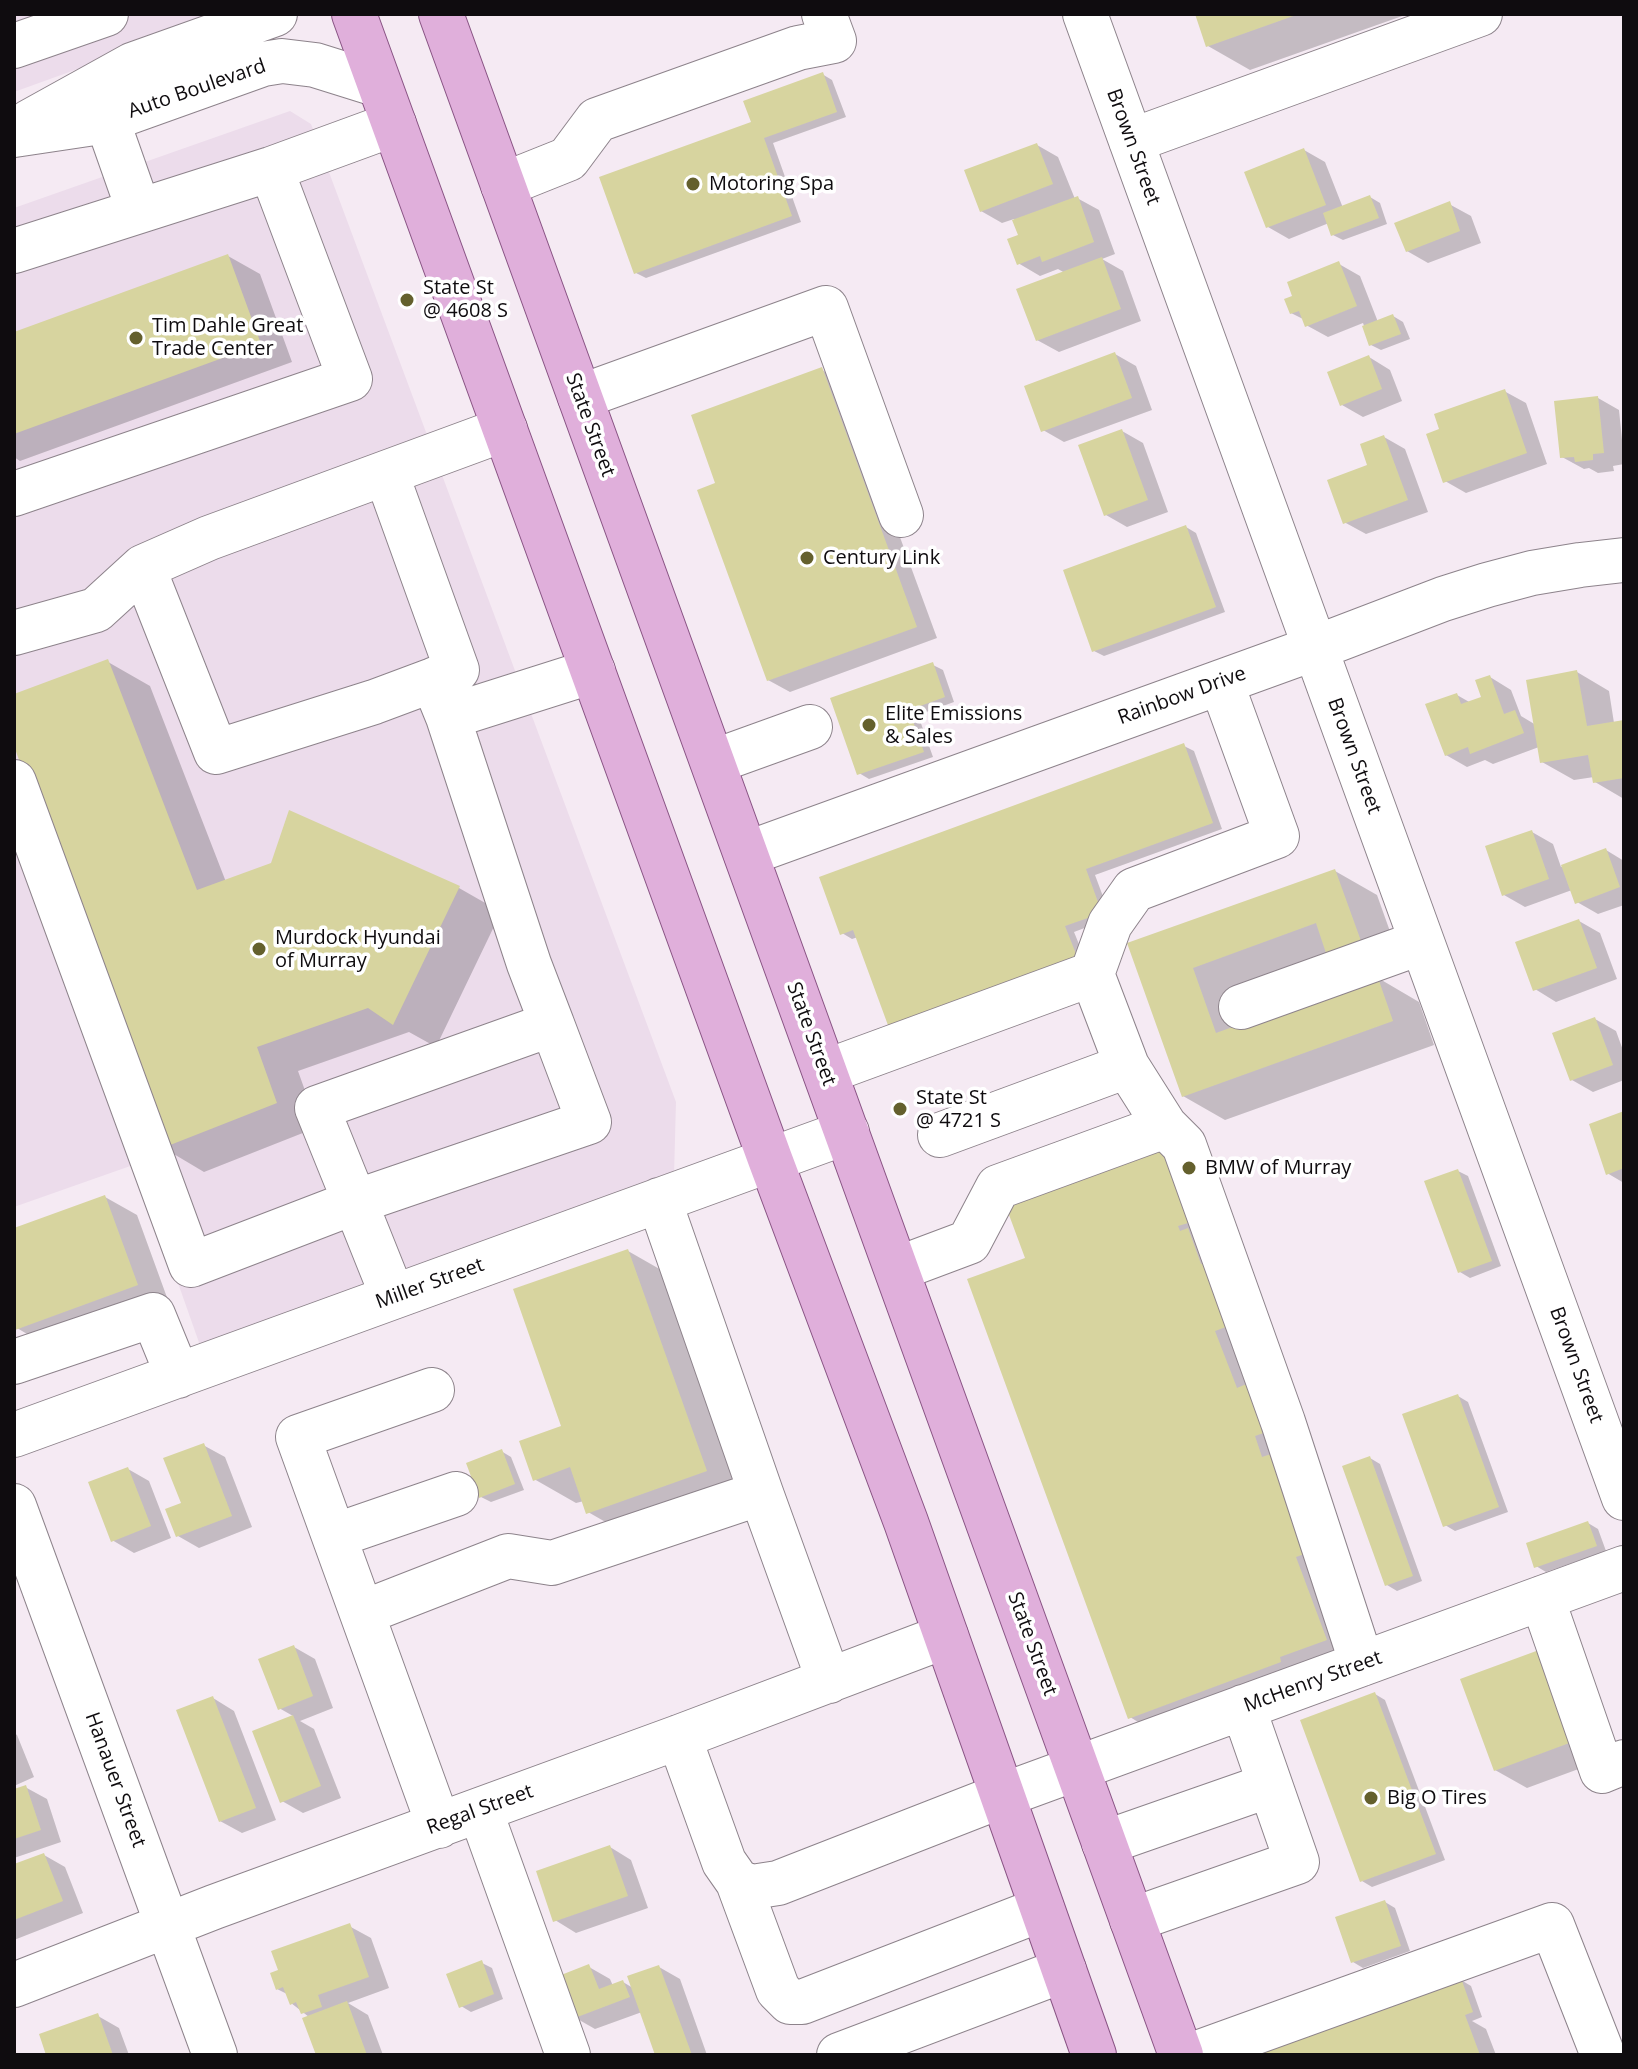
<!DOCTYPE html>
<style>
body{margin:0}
#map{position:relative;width:1638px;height:2069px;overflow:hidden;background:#f5eaf3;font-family:"Open Sans",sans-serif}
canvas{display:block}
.frame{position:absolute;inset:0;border:16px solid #0f0c0f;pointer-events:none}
</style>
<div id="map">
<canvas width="1638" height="2069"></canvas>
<div class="frame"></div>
</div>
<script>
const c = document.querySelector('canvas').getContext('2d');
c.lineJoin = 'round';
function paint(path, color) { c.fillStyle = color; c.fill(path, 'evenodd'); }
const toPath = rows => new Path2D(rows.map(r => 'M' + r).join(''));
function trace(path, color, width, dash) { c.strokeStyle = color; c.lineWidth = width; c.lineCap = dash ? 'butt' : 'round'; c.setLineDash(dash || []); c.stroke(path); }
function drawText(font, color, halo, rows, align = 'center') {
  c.font = font + ' "Open Sans",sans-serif'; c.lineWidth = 7; c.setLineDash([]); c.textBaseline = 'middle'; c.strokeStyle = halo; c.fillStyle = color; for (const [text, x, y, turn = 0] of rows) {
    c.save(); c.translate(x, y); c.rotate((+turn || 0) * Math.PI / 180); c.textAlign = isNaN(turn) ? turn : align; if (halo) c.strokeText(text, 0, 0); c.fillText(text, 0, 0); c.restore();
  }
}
const built = toPath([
 [14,14,230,14,14,92],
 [290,111,311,124,676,1102,674,1175,202,1351,136,1164,14,1207,14,208]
]);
const shadow = toPath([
 [1197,14,1408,14,1250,70,1208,46],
 [822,74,832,80,846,117,773,143,801,222,646,278,636,273,754,123],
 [1037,145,1058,157,1075,199,1077,198,1099,210,1115,254,1102,259,1123,271,1141,321,1059,352,1037,340,1065,273,1058,269,1040,276,1018,263,1021,236,1014,219,1002,223,981,211],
 [1304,150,1325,162,1343,208,1370,197,1380,203,1387,224,1343,240,1333,235,1329,223,1289,239,1268,227],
 [1449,204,1471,216,1481,243,1428,263,1407,251],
 [228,256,260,274,292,362,20,461,14,457,14,334],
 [1339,264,1360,276,1378,322,1393,316,1403,322,1410,339,1381,350,1371,345,1363,323,1328,337,1306,325,1305,320,1291,313],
 [1115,354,1136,366,1152,410,1064,442,1043,430],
 [1369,357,1390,370,1402,401,1363,417,1342,405],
 [822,370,843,382,937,638,790,692,768,680,718,485],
 [1504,391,1526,403,1547,464,1466,493,1445,481,1442,431],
 [1598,398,1619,410,1624,460,1624,464,1613,466,1614,471,1598,473,1589,468,1584,469,1562,457],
 [1122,431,1143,443,1168,512,1127,527,1106,515],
 [1384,437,1405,449,1428,512,1366,534,1344,522],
 [1186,527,1196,533,1225,612,1104,656,1094,651],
 [108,662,150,686,226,882,459,888,501,912,436,1047,409,1032,298,1071,318,1127,204,1172,162,1147,14,740,14,696],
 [933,665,943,670,954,702,918,715,933,757,869,779,859,773],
 [1577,672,1609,691,1614,723,1624,722,1624,799,1595,782,1594,777,1574,780,1542,762,1539,747,1493,764,1485,760,1467,767,1446,755,1457,695,1471,703,1484,698,1490,677,1511,690,1521,716,1536,725],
 [1184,746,1194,751,1222,829,1095,875,1111,918,1074,932,1083,954,858,937,852,939,842,933],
 [1532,832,1553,844,1561,867,1606,850,1624,861,1624,905,1598,914,1577,902,1572,890,1525,907,1504,895],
 [1335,871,1377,895,1402,965,1373,975,1419,1002,1434,1045,1225,1120,1183,1096,1129,944],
 [1579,921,1600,933,1617,979,1556,1002,1535,989],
 [1595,1019,1616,1031,1624,1053,1624,1080,1593,1092,1572,1080],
 [1624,1113,1624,1183,1607,1173],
 [1158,1141,1278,1395,1347,1652,1151,1730,1130,1717,1027,1260],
 [1458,1171,1468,1176,1501,1266,1470,1278,1460,1272],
 [105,1197,137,1215,169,1303,49,1347,17,1328,14,1321,14,1230],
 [628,1251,670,1275,748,1495,630,1536,588,1512,584,1501,576,1503,534,1479,564,1427],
 [1458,1396,1468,1402,1508,1512,1455,1531,1445,1525],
 [203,1445,225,1457,252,1527,199,1548,178,1536,184,1504],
 [501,1451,511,1457,524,1490,491,1502,481,1497],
 [1370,1458,1380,1464,1422,1581,1397,1591,1387,1585],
 [128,1469,149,1481,171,1538,134,1553,112,1540],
 [1588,1523,1598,1529,1606,1551,1546,1572,1536,1566],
 [294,1647,315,1659,333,1708,300,1721,314,1729,341,1798,303,1813,282,1801,293,1716,279,1708],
 [1463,1680,1603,1760,1527,1788,1495,1770],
 [1375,1694,1385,1700,1445,1860,1372,1887,1362,1881],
 [213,1698,234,1711,276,1820,242,1833,220,1821],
 [14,1733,17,1735,34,1777,14,1786],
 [25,1787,47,1799,61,1842,14,1858,14,1791],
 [610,1847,631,1860,648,1908,576,1933,555,1920],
 [44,1855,65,1867,83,1913,14,1940,14,1866],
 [1385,1902,1395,1908,1410,1951,1363,1968,1353,1962],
 [349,1926,371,1938,389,1988,348,2003,368,2015,383,2055,318,2055,309,2017,291,2003,287,1994,277,1989],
 [482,1963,492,1968,503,1999,471,2012,461,2006],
 [589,1967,610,1979,613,1986,623,1982,633,1988,659,1967,680,1979,707,2055,657,2055,642,2012,595,2029,574,2017],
 [1461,1980,1471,1986,1482,2017,1472,2021,1486,2029,1496,2055,1256,2055],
 [98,2016,119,2028,129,2055,48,2055]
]);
const building = toPath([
 [1195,14,1299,14,1206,47],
 [823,72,837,112,764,138,792,216,634,274,599,177,751,122,743,101],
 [1037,143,1053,184,980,212,964,170],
 [1304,148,1326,205,1266,228,1244,172],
 [1370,195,1379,218,1331,236,1323,213],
 [1078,196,1094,242,1042,262,1040,256,1017,265,1007,239,1018,235,1012,220],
 [1450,201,1460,231,1406,252,1394,223],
 [228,254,261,344,14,434,14,332],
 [1102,257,1121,309,1036,341,1016,289],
 [1339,261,1357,306,1305,327,1299,311,1290,314,1284,299,1292,296,1287,282],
 [1393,314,1401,334,1369,346,1362,326],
 [1115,352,1132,398,1041,432,1024,386],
 [1369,355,1382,389,1340,406,1327,372],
 [822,367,917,627,767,681,697,490,715,483,691,415],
 [1505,389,1527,453,1443,483,1426,434,1439,429,1434,414],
 [1598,396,1604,453,1593,454,1593,460,1575,462,1574,457,1560,458,1554,401],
 [1122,429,1148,500,1104,516,1078,445],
 [1384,435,1408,500,1343,524,1327,480,1367,465,1360,444],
 [1186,525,1216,607,1092,652,1063,570],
 [108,659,197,890,271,863,289,810,460,886,393,1025,368,1008,257,1047,277,1103,160,1149,14,746,14,694],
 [933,662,945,697,909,710,924,752,857,775,830,698],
 [1577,670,1587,726,1624,720,1624,778,1593,783,1588,755,1540,763,1526,680],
 [1490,675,1504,714,1515,710,1524,733,1470,754,1468,747,1445,756,1425,704,1457,693,1461,704,1481,697,1475,680],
 [1184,743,1213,823,1086,869,1102,913,1065,926,1078,959,889,1028,853,930,840,935,819,877],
 [1532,830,1549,879,1502,896,1485,846],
 [1606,848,1620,887,1575,904,1561,865],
 [1335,869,1361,941,1326,953,1316,923,1193,968,1216,1033,1377,975,1393,1021,1182,1097,1127,943],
 [1579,919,1597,968,1533,991,1515,942],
 [1595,1017,1613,1065,1570,1081,1552,1033],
 [1624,1111,1624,1168,1606,1175,1589,1124],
 [1158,1139,1188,1223,1178,1226,1180,1231,1188,1228,1201,1264,1210,1261,1234,1324,1215,1331,1237,1388,1256,1380,1275,1429,1255,1436,1262,1457,1274,1453,1310,1552,1296,1557,1327,1640,1280,1657,1281,1662,1128,1719,967,1279,1025,1258,1002,1196],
 [1458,1169,1492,1261,1458,1273,1424,1181],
 [105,1195,138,1285,15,1330,14,1228],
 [628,1249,707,1471,586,1514,570,1467,533,1481,519,1441,561,1426,513,1289],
 [1458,1394,1499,1507,1443,1527,1402,1414],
 [204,1443,232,1516,176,1537,165,1509,181,1503,163,1458],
 [502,1449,515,1484,479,1498,466,1463],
 [1370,1456,1413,1576,1385,1586,1342,1466],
 [128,1467,151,1526,111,1542,88,1482],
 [1588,1521,1597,1546,1534,1568,1526,1543],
 [294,1645,313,1696,278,1710,258,1659],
 [1539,1650,1572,1742,1494,1771,1460,1679],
 [1375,1692,1436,1854,1360,1882,1300,1720],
 [213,1696,256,1808,219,1822,176,1710],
 [293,1715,321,1786,280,1803,252,1731],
 [26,1785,41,1830,14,1839,14,1789],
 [610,1845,628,1896,553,1922,536,1871],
 [44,1853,63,1901,14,1920,14,1864],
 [1385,1900,1401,1946,1351,1963,1335,1917],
 [350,1923,369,1977,318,1995,322,2007,301,2014,296,2002,290,2005,283,1987,276,1990,270,1973,278,1970,271,1951],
 [482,1960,494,1994,459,2008,446,1974],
 [589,1964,599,1989,623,1980,630,1997,572,2019,556,1977],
 [659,1965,692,2055,655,2055,627,1976],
 [1461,1978,1473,2012,1465,2015,1480,2055,1248,2055],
 [347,2001,367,2055,316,2055,302,2018],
 [98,2013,113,2055,46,2055,39,2034]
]);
const minor = toPath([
 [1085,14,1624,1498],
 [14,46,106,14],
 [107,120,139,211],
 [29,122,132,65,275,14],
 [14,135,101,122,263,64,282,61,315,65,379,85],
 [1131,141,1480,14],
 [503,185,568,159,597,120,798,48,834,41,824,14],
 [14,251,271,169,394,124],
 [580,397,826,308,901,515],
 [14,494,350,379,271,169],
 [143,567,209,538,505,429],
 [14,633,96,610,143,567,216,752,374,702,433,680,457,670,386,473],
 [437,690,448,717,593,671],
 [448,717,529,964,552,1024,317,1108,355,1202,589,1122,552,1024],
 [713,762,810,727],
 [14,782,191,1265,355,1202,393,1297],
 [746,854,1315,648,1443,599,1487,585,1532,573,1580,565,1624,560],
 [1092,974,1127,1066,1165,1126],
 [1241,1007,1422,942],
 [825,1072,1092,974,1110,924,1134,890,1277,836,1221,682],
 [940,1135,1127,1066],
 [897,1269,969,1242,998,1187,1165,1126,1184,1145,1283,1422,1362,1664],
 [14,1362,153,1315,178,1376],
 [432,1390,298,1437,439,1826],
 [14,1435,847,1132],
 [761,1493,829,1681],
 [14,1506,215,2055],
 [334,1536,456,1494],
 [1542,1598,1602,1771,1624,1762],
 [362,1613,508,1556,552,1563,761,1493,659,1200],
 [679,1737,724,1862,738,1882,752,1887,778,1883,1001,1796,1624,1568],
 [480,1810,568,2055],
 [1104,1843,1270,1785],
 [738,1882,778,1990,790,2002,802,2002,1042,1909],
 [1132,1920,1297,1862,1243,1707],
 [14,1985,214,1907,679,1737,946,1636],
 [839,2055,1064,1970],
 [1192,2055,1552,1925,1603,2055]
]);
const major = toPath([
 [354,14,770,1159,906,1522,1094,2055],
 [441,14,1181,2055]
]);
const markers = [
 [693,184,8,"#64602d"],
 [407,300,8,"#64602d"],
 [136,338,8,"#64602d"],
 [807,558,8,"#64602d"],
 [869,725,8,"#64602d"],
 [259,949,8,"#64602d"],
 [900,1109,8,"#64602d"],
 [1189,1168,8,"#64602d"],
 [1371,1798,8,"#64602d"]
];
const streetNames = [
 ["Auto Boulevard",197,89,-19],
 ["Brown Street",1133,147,70],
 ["State Street",590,425,70],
 ["Rainbow Drive",1182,696,-20],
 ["Brown Street",1354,756,70],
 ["State Street",811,1034,70],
 ["Miller Street",430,1284,-20],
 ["Brown Street",1576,1365,70],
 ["State Street",1032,1644,70],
 ["McHenry Street",1313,1682,-20],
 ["Hanauer Street",115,1780,70],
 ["Regal Street",480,1810,-20]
];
const poiNames = [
 ["Motoring Spa",709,184],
 ["State St",423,288],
 ["@ 4608 S",423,311],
 ["Tim Dahle Great",152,326],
 ["Trade Center",152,349],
 ["Century Link",823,558],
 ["Elite Emissions",885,714],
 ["& Sales",885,737],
 ["Murdock Hyundai",275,938],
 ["of Murray",275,961],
 ["State St",916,1098],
 ["@ 4721 S",916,1121],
 ["BMW of Murray",1205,1168],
 ["Big O Tires",1387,1798]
];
paint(built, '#ecdceb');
paint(shadow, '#0003');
paint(building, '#d7d49f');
trace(minor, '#8d838b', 46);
trace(major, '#895484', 46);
trace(minor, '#fff', 44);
trace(major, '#e0afdb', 44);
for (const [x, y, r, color] of markers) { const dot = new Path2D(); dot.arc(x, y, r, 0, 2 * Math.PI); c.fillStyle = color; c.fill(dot); trace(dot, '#fff', 3); }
drawText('20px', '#0f0c0f', '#fff', streetNames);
drawText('20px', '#0f0c0f', '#fff', poiNames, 'left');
</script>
